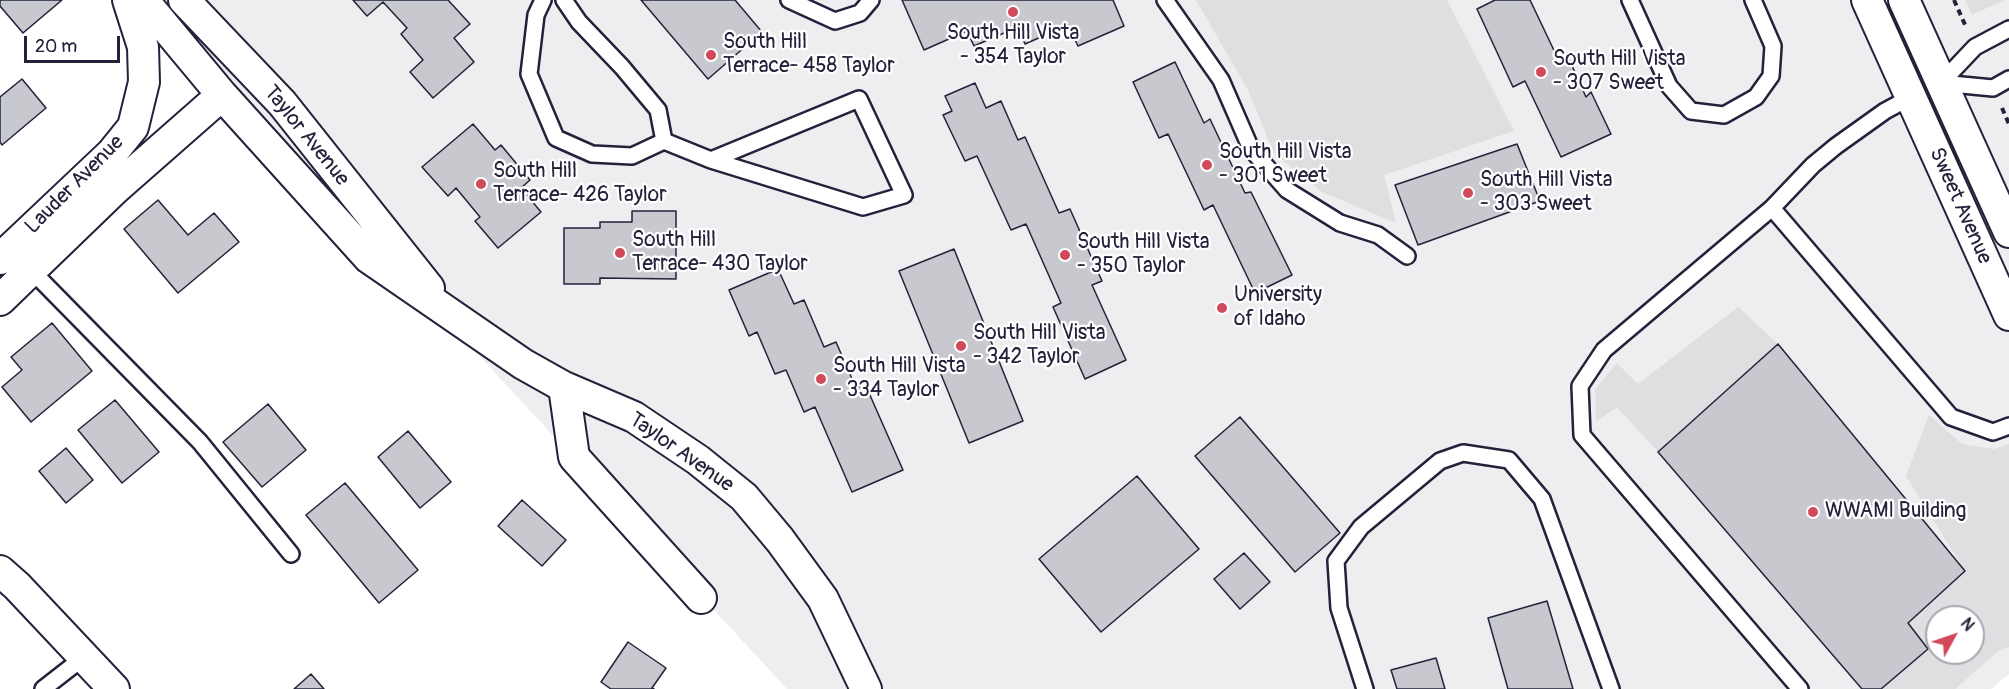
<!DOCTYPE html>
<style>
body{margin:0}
#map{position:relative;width:2009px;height:689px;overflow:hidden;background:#fff;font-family:Pangolin,sans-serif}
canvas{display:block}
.north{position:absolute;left:1925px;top:605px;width:60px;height:60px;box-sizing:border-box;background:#fff;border:2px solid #a7a7b1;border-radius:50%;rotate:50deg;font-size:16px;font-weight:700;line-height:24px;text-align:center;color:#22223b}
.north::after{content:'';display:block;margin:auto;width:21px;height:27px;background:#d1495b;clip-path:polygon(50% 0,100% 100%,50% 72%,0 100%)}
.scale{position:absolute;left:24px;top:36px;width:96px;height:27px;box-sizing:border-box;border:3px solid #22223b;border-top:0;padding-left:8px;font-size:18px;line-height:21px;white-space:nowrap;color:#22223b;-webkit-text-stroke:4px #fff;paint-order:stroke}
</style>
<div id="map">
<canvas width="2009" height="689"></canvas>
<div class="north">N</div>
<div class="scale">20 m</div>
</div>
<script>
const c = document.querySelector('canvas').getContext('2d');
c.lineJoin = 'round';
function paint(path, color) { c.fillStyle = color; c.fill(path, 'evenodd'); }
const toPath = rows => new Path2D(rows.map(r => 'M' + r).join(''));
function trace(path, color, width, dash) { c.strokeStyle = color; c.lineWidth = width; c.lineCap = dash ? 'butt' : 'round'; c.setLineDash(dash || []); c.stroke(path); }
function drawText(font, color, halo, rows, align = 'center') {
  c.font = font + ' Pangolin,sans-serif'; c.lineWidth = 4.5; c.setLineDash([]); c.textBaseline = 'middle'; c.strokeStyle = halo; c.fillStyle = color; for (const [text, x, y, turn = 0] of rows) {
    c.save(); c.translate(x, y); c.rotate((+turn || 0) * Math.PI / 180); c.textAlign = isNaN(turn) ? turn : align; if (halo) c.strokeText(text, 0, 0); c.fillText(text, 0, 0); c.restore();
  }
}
const built = toPath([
 [151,0,2009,0,2009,674,1991,689,787,689],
 [1937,617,1973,617,1973,653,1937,653]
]);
const green = toPath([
 [1196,0,1447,0,1514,131,1384,175,1396,223,1322,192,1274,153,1248,90],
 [1965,0,2004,0,1972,15],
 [1738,307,1778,344,1658,452,1617,407,1596,422,1595,390,1617,363,1638,384],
 [1929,415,1962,444,1994,449,2009,444,2009,647,2001,649,1955,689,1881,689,1928,649,1908,623,1965,571,1906,476],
 [1937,617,1973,617,1973,653,1937,653]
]);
const building = toPath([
 [0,0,62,0,23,33,0,6,0,0],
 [353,0,448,0,470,24,454,38,474,62,433,98,410,72,423,60,401,34,407,28,383,2,367,16,353,0],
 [641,0,735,0,762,32,708,79,641,0],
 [902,0,1113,0,1124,26,1078,46,1068,25,1025,44,1018,27,974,46,967,31,924,50,902,0],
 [1495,0,1530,0,1560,63,1569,59,1586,97,1591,92,1611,134,1561,157,1525,81,1513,87,1477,9,1495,0],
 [1175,62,1204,123,1210,119,1245,193,1251,192,1292,275,1255,293,1213,205,1204,210,1168,134,1159,138,1133,82,1175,62],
 [22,79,46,108,2,145,0,142,0,97,22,79],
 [975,83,986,108,1001,101,1018,140,1025,137,1059,213,1070,209,1102,281,1092,285,1126,360,1085,379,1053,307,1061,303,1026,224,1011,230,977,156,965,161,943,115,952,111,945,96,975,83],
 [473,124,495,150,501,145,530,180,521,188,541,212,498,248,475,221,480,217,456,188,448,196,422,167,473,124],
 [1517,144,1540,201,1418,245,1395,185,1517,144],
 [158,200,188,235,214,213,239,242,178,293,124,229,158,200],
 [632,211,676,211,676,279,600,278,600,284,564,284,564,228,600,228,600,222,632,222,632,211],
 [954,249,1023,421,969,443,899,271,954,249],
 [778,269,794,304,804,300,824,347,836,342,856,388,865,384,903,470,852,492,815,407,804,412,786,370,775,374,757,332,749,336,729,290,778,269],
 [52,323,92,371,31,422,2,387,22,370,11,357,52,323],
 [1778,344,1965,571,1908,623,1928,649,1881,689,1862,689,1658,452,1778,344],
 [115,400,159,452,122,483,78,430,115,400],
 [268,404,306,450,262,487,223,442,268,404],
 [1240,417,1340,533,1295,572,1195,456,1240,417],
 [408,431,451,482,420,508,378,457,408,431],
 [66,448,93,480,66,503,39,471,66,448],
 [1137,476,1199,549,1101,632,1039,559,1137,476],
 [345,483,418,570,379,603,306,515,345,483],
 [522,500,566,540,542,566,498,526,522,500],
 [1244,553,1270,582,1240,609,1214,579,1244,553],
 [1547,601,1573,689,1508,689,1488,618,1547,601],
 [628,642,666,668,652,688,654,689,611,689,601,682,628,642],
 [1436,658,1445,689,1397,689,1391,670,1436,658],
 [311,674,324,689,294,689,311,674]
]);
const path = toPath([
 [1954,0,1966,27],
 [2002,108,2009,124]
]);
const lane = toPath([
 [543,0,536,15,529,74,556,138,592,154,632,156,664,141,658,110,622,67,579,22,564,0],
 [789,0,835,21,860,13,871,0],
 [1165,0,1221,80,1251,149,1287,190,1340,223,1378,235,1407,256],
 [1630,0,1669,86,1691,111,1724,115,1756,97,1771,76,1773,46,1753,0],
 [1941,83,1975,47,2009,29],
 [1941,83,1993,88,2009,79],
 [664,141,711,160,859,99,904,195,863,207,711,160],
 [1772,208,1813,165,1836,146,1885,111,1911,97],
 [31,270,200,442,291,554],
 [43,689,84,657],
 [1365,689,1339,608,1336,561,1361,527,1440,461,1463,453,1509,460,1542,499,1611,689],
 [1800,689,1582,435,1580,386,1604,350,1772,208,1951,417,1993,432,2009,426]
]);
const street = toPath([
 [143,0,222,95,369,258,523,364,564,387,634,417,698,460,744,497,780,540,823,599,866,689],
 [184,0,282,103,429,288],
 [1867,0,2009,315],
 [1904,0,2009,232],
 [0,259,112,153,133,127,144,82,143,47,128,0],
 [0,300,115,189,222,95],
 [564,387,574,457,701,598],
 [0,571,17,586,114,689]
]);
const markers = [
 [1013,12,6,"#d1495b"],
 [711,55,6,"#d1495b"],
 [1541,72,6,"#d1495b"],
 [1207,165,6,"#d1495b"],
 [481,184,6,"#d1495b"],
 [1468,193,6,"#d1495b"],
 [620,253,6,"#d1495b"],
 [1065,255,6,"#d1495b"],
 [1222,308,6,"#d1495b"],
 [961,346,6,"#d1495b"],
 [821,379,6,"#d1495b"],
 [1813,512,6,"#d1495b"]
];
const poiNames = [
 ["South Hill Vista",1013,34,"center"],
 ["- 354 Taylor",1013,58,"center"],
 ["South Hill",723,43],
 ["Terrace- 458 Taylor",723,67],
 ["South Hill Vista",1553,60],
 ["- 307 Sweet",1553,84],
 ["South Hill Vista",1219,153],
 ["- 301 Sweet",1219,177],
 ["South Hill",493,172],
 ["Terrace- 426 Taylor",493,196],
 ["South Hill Vista",1480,181],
 ["- 303 Sweet",1480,205],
 ["South Hill",632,241],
 ["Terrace- 430 Taylor",632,265],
 ["South Hill Vista",1077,243],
 ["- 350 Taylor",1077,267],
 ["University",1234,296],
 ["of Idaho",1234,320],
 ["South Hill Vista",973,334],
 ["- 342 Taylor",973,358],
 ["South Hill Vista",833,367],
 ["- 334 Taylor",833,391],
 ["WWAMI Building",1825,512]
];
const streetNames = [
 ["Taylor Avenue",306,136,51],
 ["Lauder Avenue",75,185,-45],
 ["Sweet Avenue",1960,206,66],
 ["Taylor Avenue",681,453,35]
];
paint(built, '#eeeef1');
paint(green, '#dfdfe2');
paint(building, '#c8c8cf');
trace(building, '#22223b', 1.5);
trace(lane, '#22223b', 20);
trace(street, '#22223b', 34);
trace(path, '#22223b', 4, [6, 4.5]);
trace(lane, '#fff', 15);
trace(street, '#fff', 30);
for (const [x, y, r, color] of markers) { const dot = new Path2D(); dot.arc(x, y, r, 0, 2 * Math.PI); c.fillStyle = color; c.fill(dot); trace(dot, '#fff', 2); }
drawText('21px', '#22223b', '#fff', poiNames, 'left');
drawText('21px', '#22223b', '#fff', streetNames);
</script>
